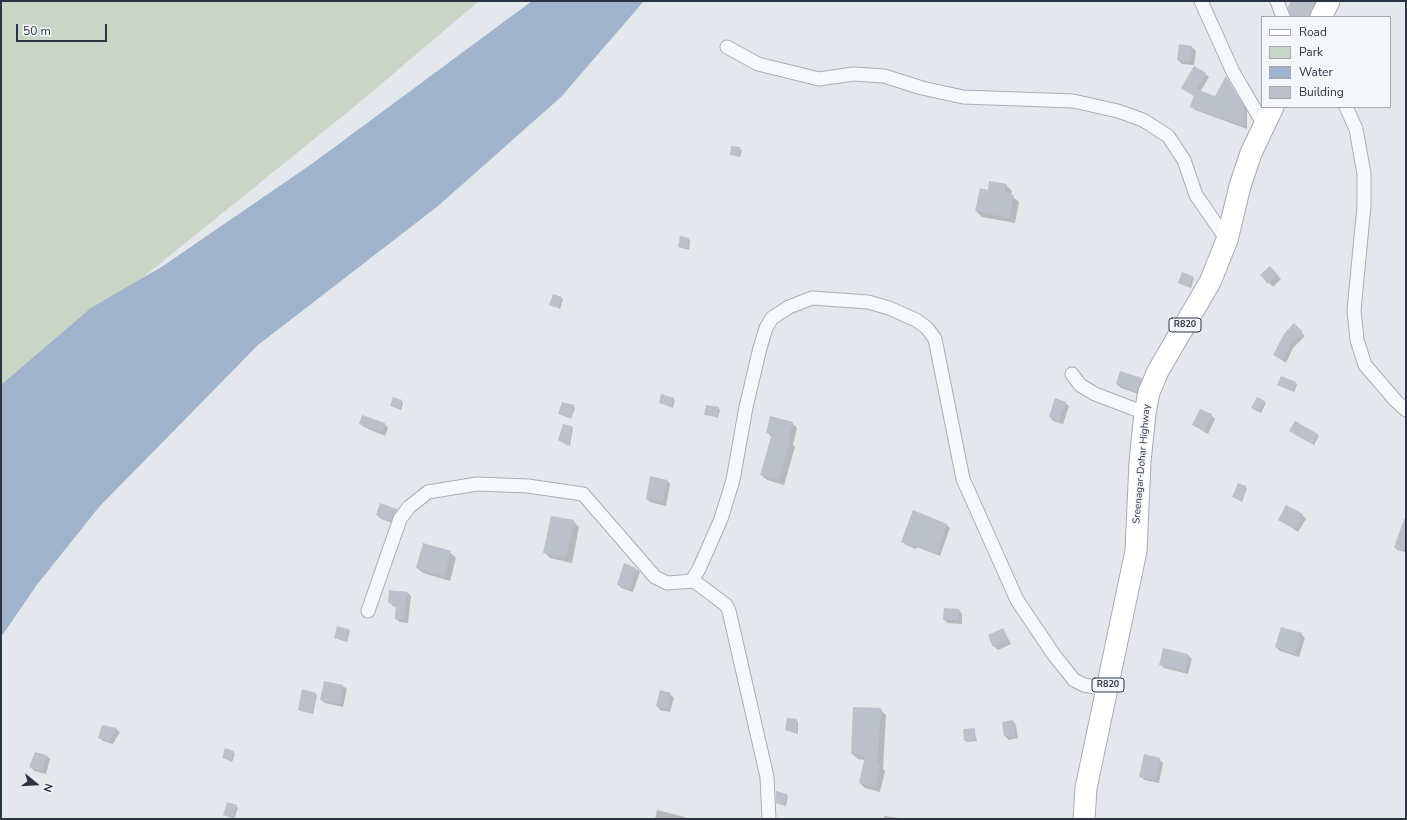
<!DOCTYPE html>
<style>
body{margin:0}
#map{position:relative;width:1407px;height:820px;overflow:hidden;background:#e4e7ec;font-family:"Nunito Sans",sans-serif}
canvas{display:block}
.frame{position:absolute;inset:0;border:2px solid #2b3445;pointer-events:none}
.legend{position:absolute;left:1261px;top:16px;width:130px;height:92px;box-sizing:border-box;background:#f4f6f9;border:1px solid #a4a8b1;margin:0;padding:5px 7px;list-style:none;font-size:12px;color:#2b3445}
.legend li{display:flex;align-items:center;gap:8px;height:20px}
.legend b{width:20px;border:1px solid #a4a8b1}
.north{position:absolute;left:16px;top:764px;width:40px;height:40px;-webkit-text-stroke:3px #f4f6f9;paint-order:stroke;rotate:108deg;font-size:11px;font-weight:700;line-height:16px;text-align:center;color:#2b3445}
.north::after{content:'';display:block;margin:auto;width:14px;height:18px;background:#2b3445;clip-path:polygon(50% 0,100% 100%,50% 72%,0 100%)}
.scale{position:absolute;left:16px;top:24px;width:91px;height:18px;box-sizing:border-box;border:2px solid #2b3445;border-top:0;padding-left:5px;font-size:12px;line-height:14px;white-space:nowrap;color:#2b3445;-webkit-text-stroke:3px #f4f6f9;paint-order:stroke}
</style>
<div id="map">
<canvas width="1407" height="820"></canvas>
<div class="frame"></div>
<ul class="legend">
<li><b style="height:5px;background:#fff"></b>Road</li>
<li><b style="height:11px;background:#c9d6c5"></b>Park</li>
<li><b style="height:11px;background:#9fb4cc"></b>Water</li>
<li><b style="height:11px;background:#bbc0ca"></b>Building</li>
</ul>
<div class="north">N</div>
<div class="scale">50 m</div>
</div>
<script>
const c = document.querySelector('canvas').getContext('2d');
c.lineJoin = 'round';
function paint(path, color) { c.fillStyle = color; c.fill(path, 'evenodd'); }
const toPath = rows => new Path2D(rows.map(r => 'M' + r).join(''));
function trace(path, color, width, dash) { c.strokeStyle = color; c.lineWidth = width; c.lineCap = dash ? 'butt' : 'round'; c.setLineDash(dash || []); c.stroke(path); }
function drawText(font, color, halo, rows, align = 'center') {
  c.font = font + ' "Nunito Sans",sans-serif'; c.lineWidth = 3; c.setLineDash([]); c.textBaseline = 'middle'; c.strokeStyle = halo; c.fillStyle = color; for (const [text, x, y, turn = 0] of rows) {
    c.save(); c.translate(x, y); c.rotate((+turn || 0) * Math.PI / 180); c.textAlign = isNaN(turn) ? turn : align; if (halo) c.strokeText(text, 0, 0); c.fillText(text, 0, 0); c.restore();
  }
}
const green = toPath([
 [1,1,479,1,360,102,1,392]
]);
const water = toPath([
 [532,1,644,1,561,97,438,206,258,345,99,507,36,586,1,637,1,385,91,308,163,266,313,163]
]);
const shadow = toPath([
 [1293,1,1324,1,1316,17,1291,17],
 [1180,45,1192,47,1196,51,1194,65,1182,64,1178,60],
 [1205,74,1209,77,1200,92,1215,97,1226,78,1247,110,1247,129,1195,110,1192,107,1195,97,1182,88],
 [732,147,742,150,740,157,731,155],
 [1006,185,1012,191,1011,195,1019,202,1015,223,982,217,976,211,988,191],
 [689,239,690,241,689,250,679,247],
 [1270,267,1281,279,1273,287,1262,275],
 [1192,277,1194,278,1191,288,1179,283],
 [561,298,563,299,560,309,550,304],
 [1294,325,1305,336,1293,348,1286,363,1274,355],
 [1141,379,1145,383,1141,395,1121,388,1117,384],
 [1296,383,1297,385,1294,392,1280,386],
 [1258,398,1266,403,1261,413,1254,409],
 [673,399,675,400,673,408,660,402],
 [402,401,403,403,401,410,391,406],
 [1065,403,1069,406,1063,424,1053,421,1050,417],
 [573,406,575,408,571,419,560,414],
 [718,408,720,410,718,418,705,414],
 [1211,415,1215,419,1208,434,1193,425],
 [360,423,385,424,388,428,385,436,364,427],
 [792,423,797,428,793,445,795,447,784,485,767,480,761,475,772,438,767,432],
 [571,426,573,428,570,446,559,440],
 [1292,433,1317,434,1319,436,1314,445],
 [667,480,670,484,666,506,650,502,647,499],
 [1238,484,1247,488,1242,502,1234,497],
 [381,504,397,510,400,514,395,524,381,519,377,515],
 [1302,515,1306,519,1298,532,1280,520],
 [573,521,579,527,572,563,550,558,544,552],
 [947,525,950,528,940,556,917,547,916,549,906,545,902,542],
 [1406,537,1405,552,1397,550,1396,548],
 [450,552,456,558,450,581,423,573,417,568],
 [636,569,640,572,633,592,621,588,618,584],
 [390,591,407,592,411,596,408,623,400,622,396,619,397,607,393,606,389,602],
 [959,610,962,614,962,624,948,623,944,620],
 [1003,629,1011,644,998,650,994,646],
 [348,630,350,631,347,642,335,638],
 [1301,634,1305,638,1299,657,1280,651,1276,647],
 [1164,649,1188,655,1192,659,1188,674,1164,668,1160,664],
 [343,686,347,689,343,707,325,703,321,700],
 [316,694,317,695,313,714,300,711,299,709],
 [670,694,674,698,670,712,660,710,657,706],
 [880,709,886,715,883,769,885,771,880,792,865,788,860,783,865,760,858,759,852,754],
 [796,720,798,722,798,734,788,731,786,730],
 [1013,721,1016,725,1018,738,1009,740,1005,736,1003,723],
 [116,729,120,732,113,744,103,741,99,737],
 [974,729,977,741,967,742,965,740],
 [233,752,235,754,232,762,223,757],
 [47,756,50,759,46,774,34,771,31,767],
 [1159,759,1163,763,1159,783,1144,780,1140,776],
 [787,795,788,796,786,806,779,804,777,803],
 [236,806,238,808,234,819,224,815],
 [657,810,685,817,686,819,655,819],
 [884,816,900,818,901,819,884,819]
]);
const building = toPath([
 [1291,1,1315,1,1308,17,1291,17,1288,8],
 [1179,44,1192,46,1190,62,1177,60],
 [1194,66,1206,73,1193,95,1181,88],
 [1226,76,1244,106,1244,126,1190,107,1196,89,1215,96],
 [731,146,740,147,739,156,730,155],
 [989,181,1007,184,1005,193,1014,195,1009,218,975,211,980,188,988,190],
 [680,236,689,238,687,249,678,247],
 [1270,266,1278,275,1268,284,1260,275],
 [1182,272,1193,276,1189,287,1178,283],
 [553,294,562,297,558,308,549,305],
 [1294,323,1303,332,1290,345,1282,360,1273,355,1284,334],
 [1120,371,1142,378,1137,392,1116,384],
 [1281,376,1296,382,1293,391,1277,385],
 [661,394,674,398,671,407,659,403],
 [393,397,402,400,399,409,390,406],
 [1257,397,1265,401,1259,412,1251,408],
 [1055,398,1066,402,1059,421,1049,417],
 [562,402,574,405,570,418,558,414],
 [706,405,719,407,717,417,704,415],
 [1200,409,1212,414,1204,431,1192,425],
 [362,415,385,423,382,432,359,424],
 [770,416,793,422,788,440,790,441,779,480,760,475,772,434,766,433],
 [1295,421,1318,434,1312,444,1289,431],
 [563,424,572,426,568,446,558,440],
 [650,476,667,480,663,502,646,499],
 [1238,483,1246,486,1241,501,1232,497],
 [380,503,397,509,391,521,376,515],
 [1286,505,1303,514,1294,529,1278,520],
 [913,510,947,524,936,553,913,544,913,546,901,542],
 [551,516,574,520,566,557,543,553],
 [1404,519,1406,519,1406,543,1403,551,1394,548],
 [423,543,451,551,444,576,416,568],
 [624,563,636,568,629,589,617,585],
 [389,590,407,592,404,620,395,619,396,604,388,603],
 [944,608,959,609,958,620,943,620],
 [337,626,349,629,346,641,334,638],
 [1281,627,1302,633,1295,654,1275,647],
 [1003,628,1008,640,993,647,988,635],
 [1163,648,1188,654,1185,671,1159,665],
 [324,681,343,685,340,704,320,700],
 [302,689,316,693,312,713,298,710],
 [660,690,671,693,666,709,656,706],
 [853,707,881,708,877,764,880,765,875,787,859,783,865,756,851,754],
 [787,718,797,719,797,733,785,730],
 [1013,720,1015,735,1004,736,1002,722],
 [102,725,117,728,109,741,98,738],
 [975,728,975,740,964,741,963,729],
 [225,748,234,751,231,761,222,758],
 [35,752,47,755,42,771,29,767],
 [1144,754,1160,758,1156,780,1139,777],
 [776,791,787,794,784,805,776,803],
 [227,802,237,805,233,818,223,815]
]);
const street = toPath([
 [1201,1,1233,72,1264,125],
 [1277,1,1283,17],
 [727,47,758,64,819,79,853,74,884,76,922,88,963,97,1073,101,1118,111,1143,120,1168,136,1184,160,1196,195,1227,240],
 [1346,107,1356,129,1364,174,1364,206,1354,310,1357,340,1365,365,1396,401,1406,410],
 [1072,374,1080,385,1095,394,1145,413],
 [692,580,699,569,721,519,733,480,746,407,760,348,766,328,772,318,789,307,812,298,868,302,889,308,916,320,927,328,935,339,963,479,1017,600,1054,655,1074,680,1084,685,1107,689],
 [368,611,400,519,409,507,428,492,477,484,528,486,583,494,655,577,667,583,694,581,726,605,729,611,767,777,769,819]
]);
const primary = toPath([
 [1321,17,1329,1],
 [1084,819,1086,788,1136,551,1140,462,1145,413,1149,392,1158,371,1210,282,1227,240,1240,186,1251,153,1273,107]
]);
const shields = [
 [1185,325,32],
 [1108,685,32]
];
const shieldNames = [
 ["R820",1185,325],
 ["R820",1108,685]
];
const streetNames = [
 ["Sreenagar-Dohar Highway",1142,464,-85]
];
paint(green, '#c9d6c5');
paint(water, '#9fb4cc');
paint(shadow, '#0003');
paint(building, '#bbc0ca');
trace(street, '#a9aeb7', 15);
trace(primary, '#a3abb8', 23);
trace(street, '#f7f8fa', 13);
trace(primary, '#fff', 21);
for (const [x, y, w] of shields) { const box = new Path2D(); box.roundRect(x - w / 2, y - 7, w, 14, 3); c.fillStyle = '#f4f6f9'; c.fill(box); trace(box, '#2b3445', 1); }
drawText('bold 9px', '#2b3445', null, shieldNames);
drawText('10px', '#2b3445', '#f4f6f9', streetNames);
</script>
